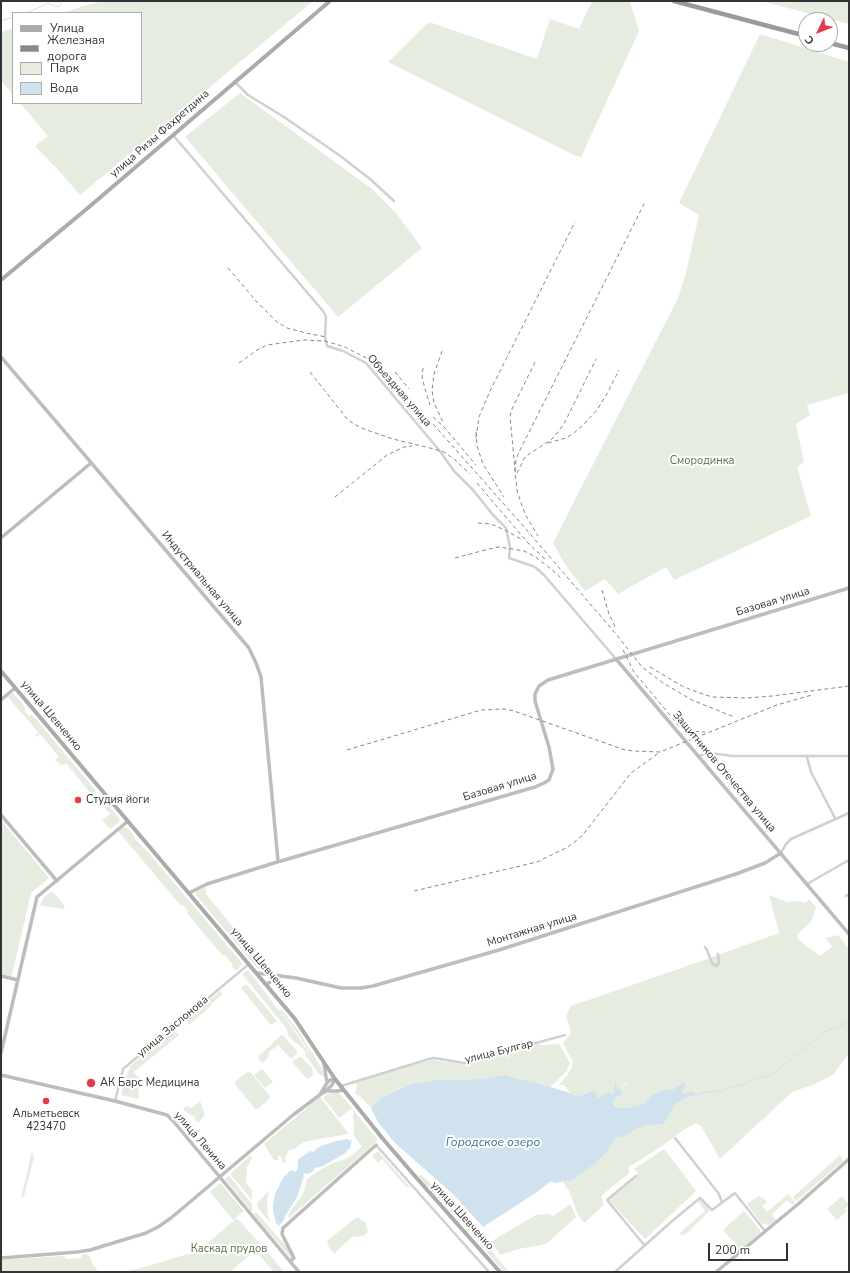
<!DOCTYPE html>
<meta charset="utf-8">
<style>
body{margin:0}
#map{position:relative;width:850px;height:1273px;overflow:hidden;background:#fff;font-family:"Nunito Sans",sans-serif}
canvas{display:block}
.frame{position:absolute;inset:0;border:2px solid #333;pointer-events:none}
.legend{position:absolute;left:12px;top:12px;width:130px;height:92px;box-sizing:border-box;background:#fff;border:1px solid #adadad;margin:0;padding:5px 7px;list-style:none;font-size:12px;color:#333}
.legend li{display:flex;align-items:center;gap:8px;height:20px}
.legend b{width:20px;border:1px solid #adadad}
.north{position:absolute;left:798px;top:12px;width:40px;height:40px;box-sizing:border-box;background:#fff;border:1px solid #adadad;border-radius:50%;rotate:227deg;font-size:11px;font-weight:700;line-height:16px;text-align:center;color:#333}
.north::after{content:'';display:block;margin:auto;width:14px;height:18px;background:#e63946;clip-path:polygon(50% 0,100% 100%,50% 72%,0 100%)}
.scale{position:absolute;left:708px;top:1243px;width:80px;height:18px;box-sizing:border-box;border:2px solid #333;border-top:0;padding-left:5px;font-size:12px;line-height:14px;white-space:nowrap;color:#333;-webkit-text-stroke:3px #fff;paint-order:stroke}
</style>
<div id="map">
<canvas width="850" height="1273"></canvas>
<div class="frame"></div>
<ul class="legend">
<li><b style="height:5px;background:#ababab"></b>Улица</li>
<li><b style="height:5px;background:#888"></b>Железная дорога</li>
<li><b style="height:11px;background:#e6ecdf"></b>Парк</li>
<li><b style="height:11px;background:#cfe2ee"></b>Вода</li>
</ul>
<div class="north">С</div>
<div class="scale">200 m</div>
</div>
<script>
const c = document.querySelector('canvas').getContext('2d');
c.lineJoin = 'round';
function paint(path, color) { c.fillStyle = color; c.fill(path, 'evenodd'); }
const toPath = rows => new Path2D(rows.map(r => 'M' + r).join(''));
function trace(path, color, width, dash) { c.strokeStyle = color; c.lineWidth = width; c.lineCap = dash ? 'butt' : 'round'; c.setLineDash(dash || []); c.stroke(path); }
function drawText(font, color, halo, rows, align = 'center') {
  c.font = font + ' "Nunito Sans",sans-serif'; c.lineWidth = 4; c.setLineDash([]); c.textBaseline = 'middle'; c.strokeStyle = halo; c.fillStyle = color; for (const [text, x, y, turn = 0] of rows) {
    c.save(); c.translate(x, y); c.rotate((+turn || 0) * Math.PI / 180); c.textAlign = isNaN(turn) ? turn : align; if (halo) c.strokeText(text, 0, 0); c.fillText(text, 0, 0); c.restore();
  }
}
const green = toPath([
 [106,1,313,1,80,195,61,173,35,146,48,136,20,103,141,103,141,13,62,13,90,4],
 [592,1,624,1,630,2,639,31,581,157,574,155,388,62,429,22,537,59,550,19,579,29],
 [761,1,849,1,849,24],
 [13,28,13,95,1,80,1,32],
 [760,34,849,62,849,393,807,405,810,415,796,424,804,462,797,467,811,516,674,580,666,567,618,594,605,579,585,591,564,563,553,543,678,298,685,277,699,215,679,203],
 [240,93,372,189,396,213,422,248,338,317,185,137],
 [13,693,22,702,25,709,24,710,29,716,31,715,36,719,96,791,92,795,67,764,61,765,55,760,59,757,40,734,36,737,35,736,38,732,8,697],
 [100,796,120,819,119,819,120,821,110,829,102,820,110,814,97,798],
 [1,820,49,878,31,893,12,975,11,975,10,977,1,975],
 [124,827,129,829,136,840,147,851,242,963,242,965,237,970,235,970,232,966,232,964,225,955,223,956,187,913,188,911,183,905,181,906,118,831],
 [206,887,206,894,264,965,266,968,266,969,261,969,257,968,196,895,196,892],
 [52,891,65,906,63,909,40,905,44,897],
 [769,895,787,902,795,901,806,903,809,899,816,907,811,922,799,933,797,937,800,941,820,956,832,947,826,938,838,935,849,949,849,1053,833,1075,815,1084,792,1092,720,1159,701,1126,696,1123,680,1132,662,1146,629,1167,629,1173,601,1196,604,1205,584,1223,577,1213,569,1190,565,1187,564,1181,572,1180,609,1149,615,1138,626,1136,636,1129,647,1125,653,1126,657,1124,662,1124,666,1121,673,1108,677,1103,686,1098,695,1095,693,1093,685,1094,682,1091,685,1083,682,1083,672,1090,665,1090,650,1096,645,1103,641,1105,624,1108,617,1107,613,1104,614,1100,616,1097,619,1097,622,1094,621,1089,627,1084,626,1083,618,1090,616,1082,615,1082,613,1095,600,1099,587,1092,581,1096,571,1094,564,1085,559,1085,571,1070,573,1062,563,1043,571,1033,566,1016,571,1006,693,964,779,933],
 [248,970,296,1033,307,1050,311,1063,305,1055,306,1052,297,1043,295,1043,288,1035,287,1029,242,974],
 [244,985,247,985,277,1021,271,1025,241,988],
 [220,991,223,994,211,1004,211,1006,189,1025,186,1020],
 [279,1010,282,1010,298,1030,323,1071,325,1077,319,1074,311,1063,308,1050,296,1031],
 [174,1031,179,1035,134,1072,140,1080,138,1084,139,1099,121,1095,128,1071,130,1069,129,1067],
 [281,1035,283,1035,297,1051,297,1054,291,1059,278,1045,269,1052,268,1058,262,1063,258,1057],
 [536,1044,542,1045,559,1044,570,1063,566,1072,550,1087,504,1075,483,1079,435,1080,411,1084,399,1089,380,1098,371,1108,360,1096,355,1094,357,1086,356,1082,387,1072,432,1060,463,1064],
 [299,1057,301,1057,312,1068,313,1075,308,1079,306,1078,293,1063,293,1061],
 [262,1069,273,1082,265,1088,254,1075],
 [247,1072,250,1072,270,1096,269,1099,258,1109,255,1109,235,1084,236,1081],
 [337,1092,340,1094,352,1108,339,1118,323,1097,328,1094],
 [320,1097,348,1133,348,1134,303,1142,295,1149,289,1150,285,1158,285,1163,283,1163,281,1156,278,1156,278,1160,274,1160,264,1144],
 [200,1101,205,1115,199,1122,196,1122,195,1117,183,1110,186,1106,192,1108],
 [353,1110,377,1139,377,1141,289,1218,288,1216,289,1213,303,1194,307,1179,317,1172,333,1163,348,1158,362,1147,354,1136],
 [664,1149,696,1191,645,1239,608,1199,638,1174,634,1169],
 [32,1151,33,1154,34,1158,24,1196,21,1198],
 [378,1151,410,1187,406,1187,382,1159,378,1163,372,1156],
 [251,1155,252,1158,247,1167,246,1183,252,1190,252,1200,231,1175,231,1173],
 [840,1155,843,1161,796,1201,793,1197],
 [421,1175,453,1205,509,1272,504,1272,449,1208,451,1206,446,1201,440,1200,418,1176],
 [229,1176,252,1204,252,1212,225,1179],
 [220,1183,244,1211,233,1220,210,1192],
 [269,1190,267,1200,268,1217,271,1224,257,1207,257,1203],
 [788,1194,794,1201,794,1204,792,1205,787,1200,772,1214,776,1220,769,1225,761,1223,747,1204,759,1196,761,1198,762,1197,767,1202,762,1206,767,1212],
 [842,1196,849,1205,844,1209,847,1211,837,1220,827,1209],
 [700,1200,710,1210,687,1233,682,1236,680,1233,705,1211,698,1202],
 [571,1204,576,1217,546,1244,518,1249,500,1255,493,1244,492,1241,536,1215,549,1214,553,1216],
 [744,1211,760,1230,760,1233,732,1257,727,1253,736,1244,723,1230],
 [256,1212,287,1247,292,1258,291,1258,255,1216,254,1214],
 [357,1217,365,1222,368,1232,363,1236,352,1237,334,1254,329,1247,327,1241],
 [237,1218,261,1245,230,1272,119,1272,137,1269,198,1251],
 [264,1248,284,1272,274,1272,258,1254],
 [82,1254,87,1254,91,1258,92,1264,99,1272,1,1272,1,1260,64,1256,66,1259,81,1258]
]);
const water = toPath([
 [504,1075,547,1086,580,1096,591,1091,595,1092,597,1097,600,1098,603,1094,610,1093,613,1095,615,1082,616,1082,618,1090,627,1083,621,1089,622,1094,619,1097,616,1097,614,1100,613,1104,616,1107,624,1108,641,1105,645,1103,650,1096,665,1090,672,1090,682,1083,685,1083,685,1085,682,1091,684,1094,693,1092,696,1095,686,1098,677,1103,673,1108,666,1121,662,1124,657,1124,653,1126,647,1125,636,1129,626,1136,615,1138,609,1149,597,1162,572,1180,554,1183,551,1181,537,1192,483,1227,455,1196,395,1143,378,1122,371,1108,380,1098,411,1084,435,1080,483,1079],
 [348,1139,350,1141,352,1139,351,1144,350,1148,344,1154,323,1166,315,1168,311,1173,306,1174,304,1173,303,1174,304,1176,297,1197,285,1216,284,1220,279,1226,276,1223,273,1210,273,1205,275,1194,283,1178,291,1170,296,1172,298,1167,298,1160,300,1158,310,1151,313,1152,315,1151,317,1148,321,1146,336,1141]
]);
const stream = toPath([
 [27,13,48,3,55,6,59,7,63,1],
 [1,21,13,17],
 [696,1095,701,1093,719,1091,730,1088,744,1084,762,1077,772,1075,824,1032,842,1025,849,1021]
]);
const street = toPath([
 [235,82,248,95,284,117,339,155,370,179,394,201],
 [173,135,323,311,326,317,325,337,327,346,343,351,366,363,439,450,454,471,473,490,493,515,506,528,510,547,509,558,535,567,544,575,616,659],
 [698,756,709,753,733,756,849,756],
 [807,757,811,772,835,818],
 [781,853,786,844,791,839,849,813],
 [807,884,849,860],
 [846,896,849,894],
 [705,947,707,950,712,963,714,965,717,966,719,962,718,954],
 [341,1086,429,1059,434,1058,464,1063,565,1035],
 [115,1101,123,1069,249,964],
 [675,1138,719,1194,722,1203],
 [376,1145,489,1272],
 [636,1176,607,1200,645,1246],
 [615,1272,671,1222,700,1198,712,1210,735,1193,765,1231]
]);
const secondary = toPath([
 [1,357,249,648,256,663,261,677,278,861],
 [1,538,91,463],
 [616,659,849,934],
 [1,700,15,688],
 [1,815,57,881],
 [189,893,207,884,274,863,535,787,544,783,549,780,553,769,549,747,535,701,535,694,539,686,548,680,849,588],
 [257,973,296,978,341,988,361,988,373,986,499,950,736,874,765,863,781,853],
 [1,976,18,980],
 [267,984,278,977],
 [1,1053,37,897,128,821],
 [324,1064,327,1083],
 [1,1075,115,1101,167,1115,174,1122,299,1272],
 [326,1091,332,1085,335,1079],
 [321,1093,327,1083,330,1080,335,1079],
 [1,1258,77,1252,90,1250,146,1233,158,1227,171,1218,293,1115,321,1094,326,1091,338,1091,343,1090],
 [290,1261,294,1258,282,1234,283,1228,376,1145],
 [716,1272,797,1205,849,1159]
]);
const primary = toPath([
 [1,280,89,207,330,1],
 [1,671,295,1019,335,1079,383,1139,414,1175,500,1272]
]);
const highway = toPath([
 [674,1,806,36],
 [830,43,849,48]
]);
const rail = toPath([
 [228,268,256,301,277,322,287,328,306,333,326,337],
 [442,351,434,374,432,390,434,403,444,424],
 [535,362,512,409,510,416,517,491,525,514,538,536],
 [239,363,257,350,267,345,304,340,325,341,345,347,370,360,382,370,403,390,525,528,616,634,642,667,663,683,692,700,734,717],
 [423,368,422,377,425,389,430,405],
 [310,372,348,420,354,424,364,429,393,439,434,449,444,452,454,459,470,474],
 [395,372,409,389],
 [433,417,445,428,476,465],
 [476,432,477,446,483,464,504,497],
 [476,438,479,417,490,391,575,222],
 [548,443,566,438,574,433,585,423,597,410,608,392,619,370],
 [515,471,516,459,519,452,645,202],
 [517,473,525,457,552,439,559,431,565,422,596,359],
 [477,483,528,543,545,559],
 [335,497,387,455,404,447,412,446],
 [478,523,491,524,505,530,521,539],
 [455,558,489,549,499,547,512,549,524,551,534,556,551,569,562,579],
 [602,590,609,614,616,629],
 [623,650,634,672,679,726,689,731,705,732],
 [650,667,682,686,697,692,712,697,747,698,772,696,849,686],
 [347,750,481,710,504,709,514,711,625,750,634,751,660,752,777,705,812,695],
 [414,891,537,862,568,847,582,836,631,773,660,752]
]);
const markers = [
 [78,800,4,"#e63946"],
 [91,1083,5,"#e63946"],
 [46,1101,4,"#e63946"]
];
const streetNames = [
 ["улица Ризы Фахретдина",160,134,-41],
 ["Объездная улица",399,391,49],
 ["Индустриальная улица",202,579,50],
 ["Базовая улица",773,602,-17],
 ["улица Шевченко",51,716,50],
 ["Защитников Отечества улица",724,772,50],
 ["Базовая улица",500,787,-17],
 ["Монтажная улица",532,930,-17],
 ["улица Шевченко",261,963,50],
 ["улица Заслонова",173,1027,-40],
 ["улица Булгар",499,1052,-14],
 ["улица Ленина",200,1141,49],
 ["улица Шевченко",462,1216,48]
];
const parkNames = [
 ["Смородинка",702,461],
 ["Каскад прудов",229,1249]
];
const poiNames = [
 ["Студия йоги",86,800],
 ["АК Барс Медицина",100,1083],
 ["Альметьевск",46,1114,"center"],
 ["423470",46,1127,"center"]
];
const waterNames = [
 ["Городское озеро",493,1143]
];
paint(green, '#e6ecdf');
paint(water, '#cfe2ee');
trace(stream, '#cfe2ee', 1);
trace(street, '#d0d0d0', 2.5);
trace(secondary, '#bdbdbd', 3.5);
trace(primary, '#ababab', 4);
trace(highway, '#9a9a9a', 4.5);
trace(rail, '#888', 1, [4, 3]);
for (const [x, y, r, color] of markers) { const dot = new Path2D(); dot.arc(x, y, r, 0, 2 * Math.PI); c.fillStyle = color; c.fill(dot); trace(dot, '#fff', 1.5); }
drawText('11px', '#333', '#fff', streetNames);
drawText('11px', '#56703f', '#fff', parkNames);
drawText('11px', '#333', '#fff', poiNames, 'left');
drawText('italic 12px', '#3f7597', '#fff', waterNames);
</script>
